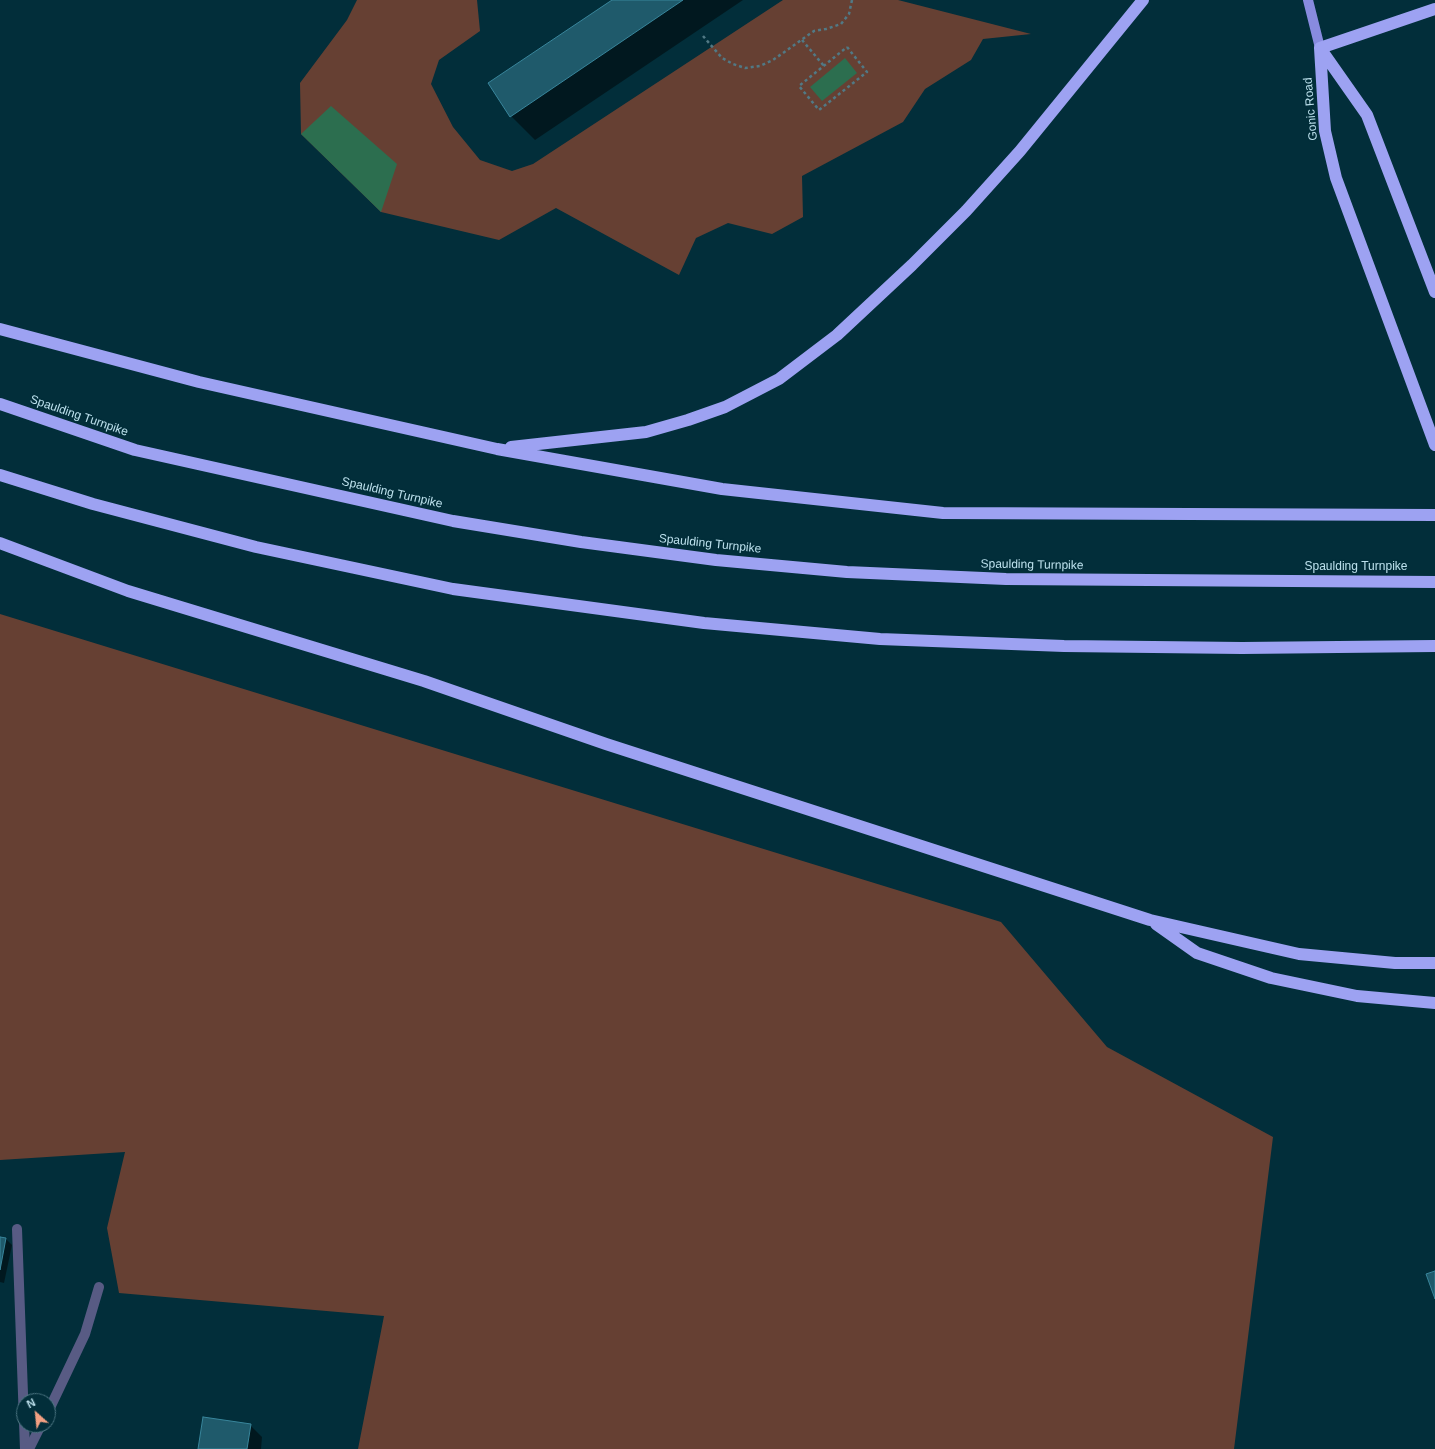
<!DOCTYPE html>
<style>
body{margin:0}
#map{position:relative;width:1435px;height:1449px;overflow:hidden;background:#022e3a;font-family:Arial,sans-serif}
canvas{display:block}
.north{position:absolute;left:16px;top:1393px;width:40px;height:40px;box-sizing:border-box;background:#022e3a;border:1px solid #4c7581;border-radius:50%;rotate:333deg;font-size:11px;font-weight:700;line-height:16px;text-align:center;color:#bce0ec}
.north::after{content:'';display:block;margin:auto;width:14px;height:18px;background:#f3a082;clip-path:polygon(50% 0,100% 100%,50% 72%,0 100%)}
</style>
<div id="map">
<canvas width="1435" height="1449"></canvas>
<div class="north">N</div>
</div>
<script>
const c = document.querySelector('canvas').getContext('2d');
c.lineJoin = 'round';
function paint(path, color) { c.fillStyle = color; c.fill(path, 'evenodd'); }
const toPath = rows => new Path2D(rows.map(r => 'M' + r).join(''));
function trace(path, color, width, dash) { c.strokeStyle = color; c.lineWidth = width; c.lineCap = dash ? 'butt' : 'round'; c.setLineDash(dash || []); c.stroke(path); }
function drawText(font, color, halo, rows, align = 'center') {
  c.font = font + ' Arial,sans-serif'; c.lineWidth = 3; c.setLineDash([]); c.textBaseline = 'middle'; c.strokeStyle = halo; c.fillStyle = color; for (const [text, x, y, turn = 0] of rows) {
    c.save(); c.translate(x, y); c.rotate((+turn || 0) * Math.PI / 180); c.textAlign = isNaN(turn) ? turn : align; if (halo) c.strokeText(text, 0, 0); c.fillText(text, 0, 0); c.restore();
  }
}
const green = toPath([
 [357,0,477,0,480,31,439,60,431,84,453,127,480,160,512,171,533,164,783,0,898,0,1031,34,983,39,971,60,925,89,903,122,802,176,803,217,772,234,728,223,696,238,679,275,556,208,499,240,381,212,301,134,300,83,347,20],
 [0,614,1001,922,1107,1047,1273,1137,1234,1449,358,1449,384,1316,119,1293,107,1228,125,1152,0,1160]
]);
const water = toPath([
 [845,58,857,73,822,101,810,87],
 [331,106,397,164,381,212,301,134]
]);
const shadow = toPath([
 [614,0,743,0,535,140,511,116],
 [0,1238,6,1239,12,1245,4,1283,0,1282],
 [250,1425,262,1437,261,1449,199,1449]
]);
const building = toPath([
 [612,0,683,0,510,117,488,83,612,0],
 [0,1237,6,1238,0,1270,0,1237],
 [1435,1271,1435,1299,1426,1274,1435,1271],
 [203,1417,251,1424,247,1449,198,1449,203,1417]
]);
const path = toPath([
 [703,36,722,58,733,64,745,68,760,66,773,60,814,31,826,29,841,24,849,14,852,0],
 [802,40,824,66],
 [847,47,867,72,819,110,799,86,847,47]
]);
const lane = toPath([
 [17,1229,25,1449]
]);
const street = toPath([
 [48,1412,85,1334,99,1287],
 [29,1449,41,1425]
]);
const primary = toPath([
 [1308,0,1320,48]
]);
const highway = toPath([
 [1320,48,1325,131,1336,178,1435,445],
 [1320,48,1367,115,1435,292],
 [1320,48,1435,9],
 [0,329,199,382,497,449,722,489,943,513,1435,515],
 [0,404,135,450,453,521,581,542,716,560,847,572,1006,579,1435,582],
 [511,447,646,432,688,420,725,407,779,379,837,335,912,265,966,211,1020,151,1143,0],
 [0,475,93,504,256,547,453,589,704,623,880,639,1064,646,1242,648,1435,646],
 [0,543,128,591,424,681,606,744,1150,920,1299,954,1395,963,1435,963],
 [1156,924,1197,953,1271,978,1357,996,1435,1003]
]);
const streetNames = [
 ["Gonic Road",1311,109,-95],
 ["Spaulding Turnpike",79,416,19],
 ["Spaulding Turnpike",392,493,13],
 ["Spaulding Turnpike",710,544,6],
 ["Spaulding Turnpike",1032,565,1],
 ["Spaulding Turnpike",1356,567]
];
paint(green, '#664033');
paint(water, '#2c6e4f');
paint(shadow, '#0007');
paint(building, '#1f5a6b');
trace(building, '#39869c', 1);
trace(path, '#517985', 2.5, [3, 3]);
trace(lane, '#585b84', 10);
trace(street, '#585b84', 10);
trace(primary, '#888bdf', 10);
trace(highway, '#9da2f2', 12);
drawText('12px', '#bce0ec', '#022e3a', streetNames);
</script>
